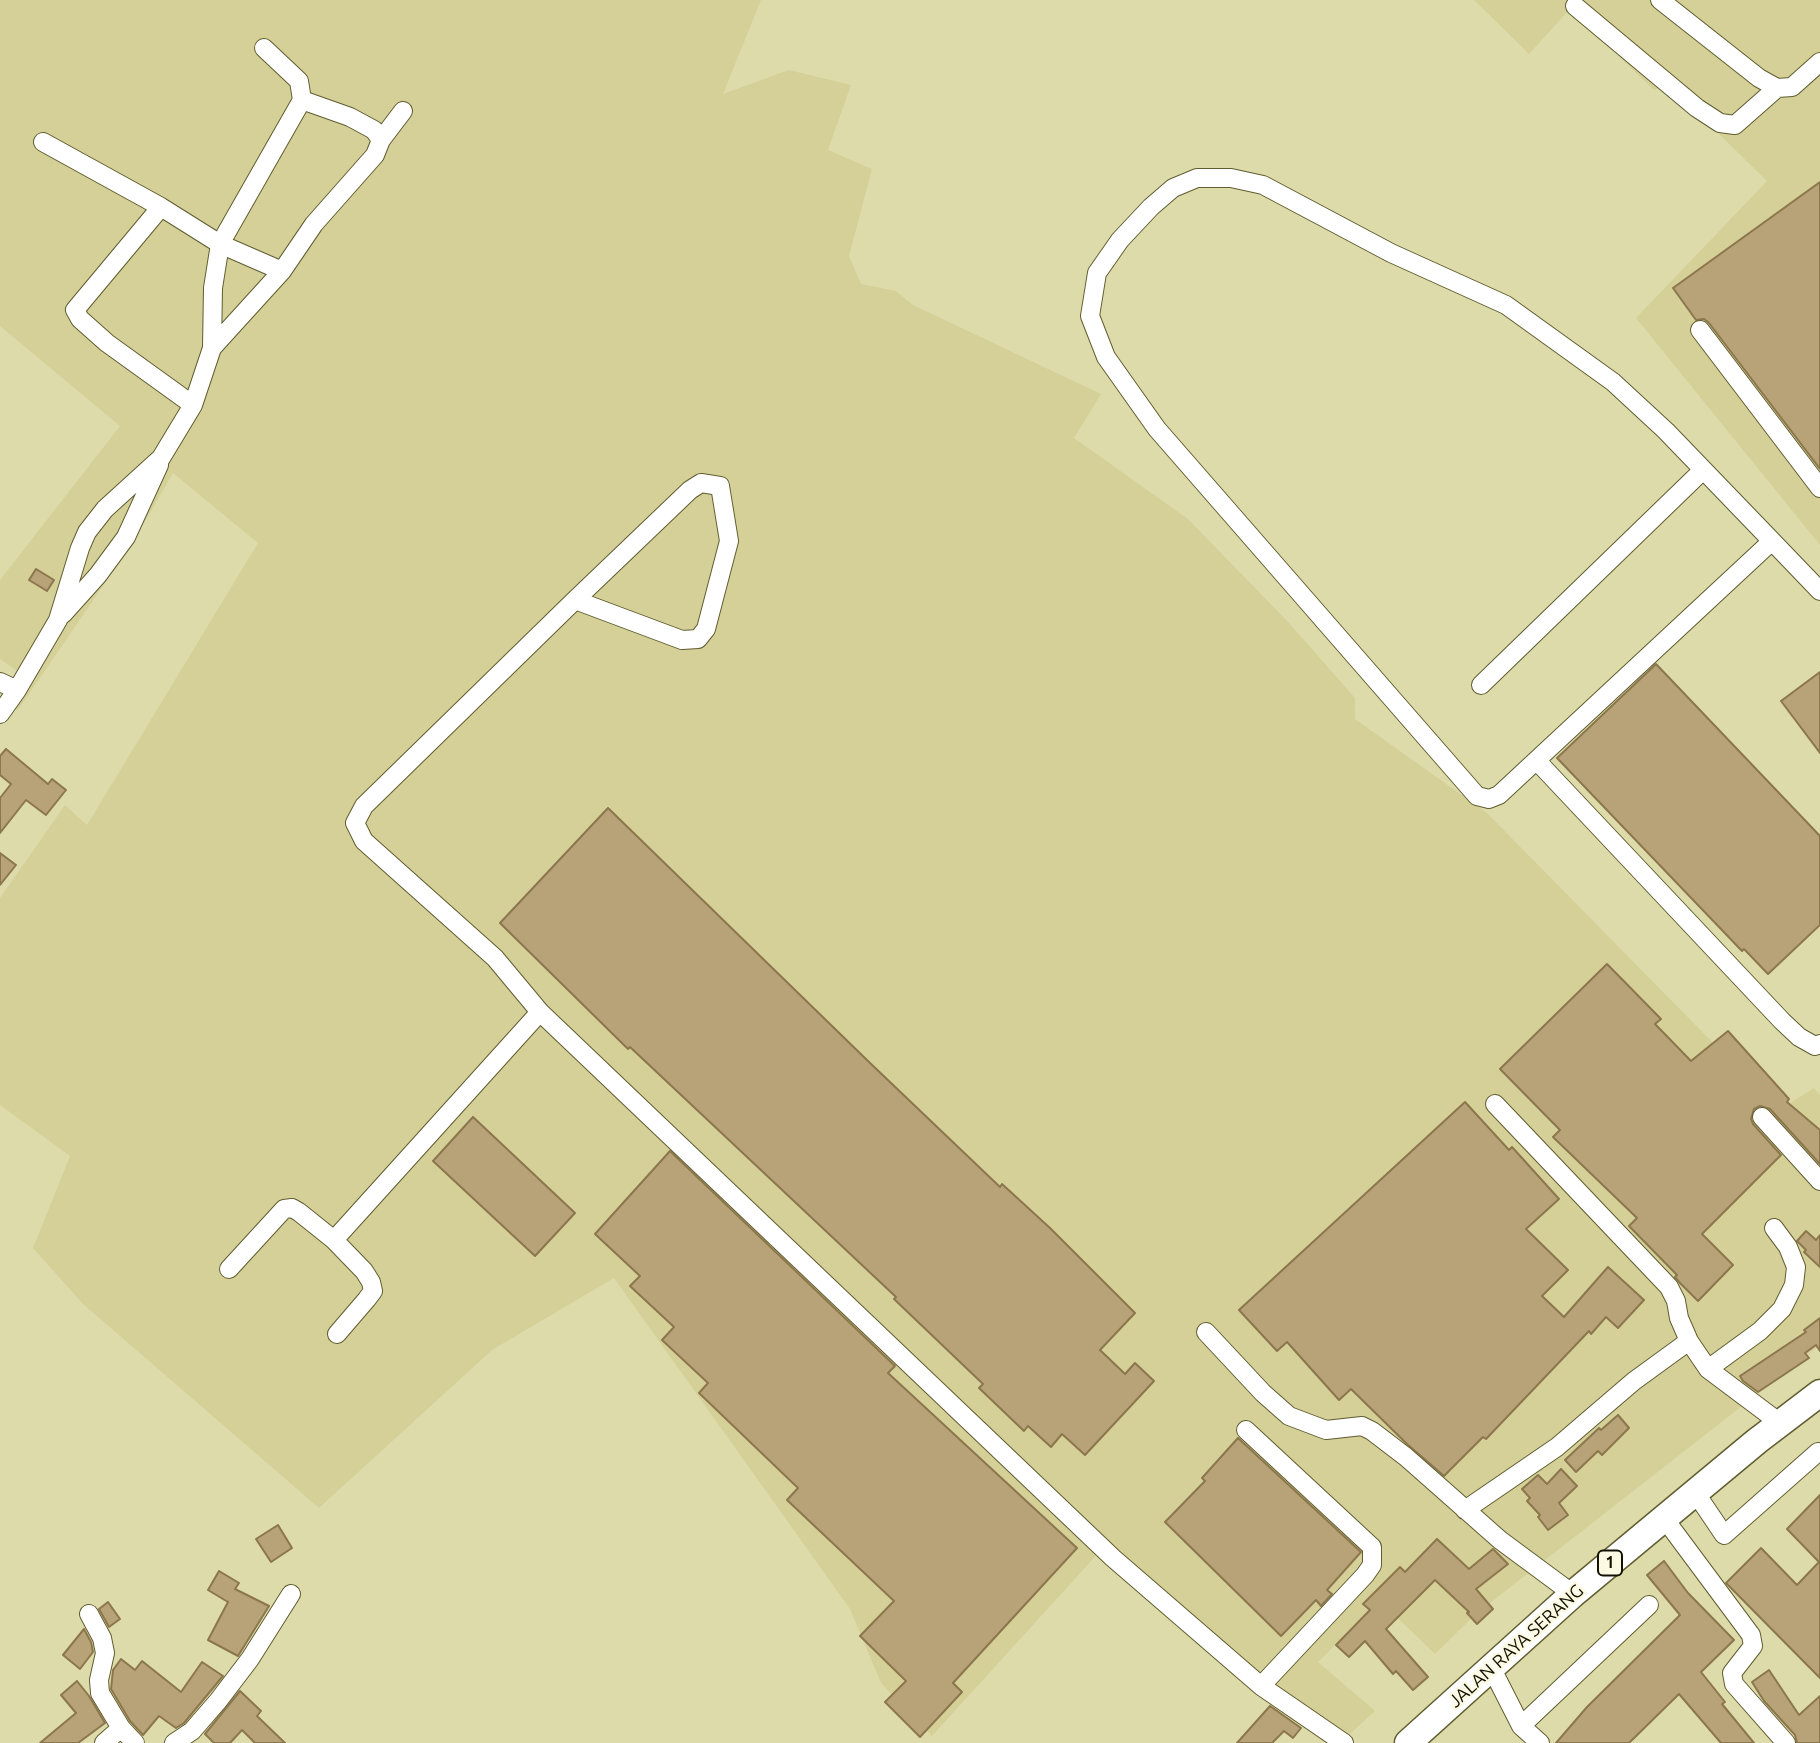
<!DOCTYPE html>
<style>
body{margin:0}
canvas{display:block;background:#dedbaa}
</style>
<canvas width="1820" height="1743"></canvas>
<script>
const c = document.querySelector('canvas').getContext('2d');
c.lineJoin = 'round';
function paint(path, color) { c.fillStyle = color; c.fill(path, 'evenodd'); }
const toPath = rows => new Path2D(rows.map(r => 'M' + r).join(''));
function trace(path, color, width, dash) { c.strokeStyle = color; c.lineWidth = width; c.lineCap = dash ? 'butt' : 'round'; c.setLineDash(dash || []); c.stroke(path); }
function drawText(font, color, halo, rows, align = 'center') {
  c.font = font + ' Ubuntu,sans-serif'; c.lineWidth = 5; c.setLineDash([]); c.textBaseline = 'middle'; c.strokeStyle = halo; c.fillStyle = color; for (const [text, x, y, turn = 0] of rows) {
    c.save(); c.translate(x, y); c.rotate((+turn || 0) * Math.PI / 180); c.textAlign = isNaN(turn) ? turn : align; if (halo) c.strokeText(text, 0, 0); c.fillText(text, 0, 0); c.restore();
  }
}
const built = toPath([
 [0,0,761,0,723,94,789,70,851,85,828,150,872,169,849,256,861,284,896,291,913,305,1101,394,1074,438,1188,519,1289,623,1355,698,1355,719,1487,813,1779,1110,1814,1088,1820,1095,1820,1345,1476,1614,1435,1654,1380,1601,1318,1662,1375,1711,1340,1743,1327,1743,1103,1548,932,1736,881,1683,850,1609,614,1278,492,1350,319,1508,83,1304,33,1248,70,1156,0,1105,0,898,65,805,87,825,258,543,173,473,135,539,18,710,0,702,0,697,17,671,0,659,0,580,120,426,0,326],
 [1474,0,1820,0,1820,545,1636,318,1767,181,1668,84,1654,90,1570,9,1529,54]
]);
const building = toPath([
 [1820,182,1820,469,1709,323,1704,319,1696,320,1673,288,1820,182],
 [36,569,54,580,47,591,29,580,36,569],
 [1656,664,1820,836,1820,925,1768,974,1744,949,1742,951,1557,758,1656,664],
 [1820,672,1820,753,1781,701,1820,672],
 [6,749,48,784,52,779,66,790,46,815,26,800,0,833,0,798,11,784,0,775,0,756,6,749],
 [608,808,869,1062,1000,1187,1002,1184,1050,1228,1135,1313,1100,1350,1125,1374,1135,1363,1154,1381,1085,1455,1062,1434,1051,1447,1028,1426,1024,1431,979,1388,983,1384,894,1299,896,1297,630,1047,628,1049,500,923,608,808],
 [0,853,16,865,0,885,0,853],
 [1607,964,1661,1019,1655,1024,1691,1061,1728,1031,1789,1099,1787,1102,1820,1130,1820,1164,1770,1109,1760,1106,1754,1109,1751,1119,1753,1124,1781,1155,1702,1234,1733,1265,1698,1301,1680,1283,1675,1277,1677,1275,1629,1226,1637,1218,1553,1137,1560,1130,1500,1069,1607,964],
 [1465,1102,1509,1150,1512,1147,1559,1199,1526,1229,1568,1270,1542,1296,1564,1317,1608,1267,1644,1300,1618,1328,1606,1317,1591,1334,1589,1331,1486,1439,1483,1437,1444,1476,1407,1444,1351,1389,1339,1400,1287,1342,1277,1351,1239,1310,1465,1102],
 [473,1117,575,1213,535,1256,433,1161,473,1117],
 [670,1151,895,1366,888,1373,1077,1548,953,1683,962,1692,920,1737,885,1702,906,1681,860,1636,894,1601,787,1500,798,1488,699,1393,708,1383,662,1340,674,1327,630,1286,640,1276,595,1234,670,1151],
 [1806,1231,1816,1240,1820,1235,1820,1267,1804,1252,1806,1250,1797,1241,1806,1231],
 [1820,1318,1820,1351,1816,1345,1805,1353,1809,1358,1758,1392,1743,1381,1740,1376,1806,1332,1804,1330,1820,1318],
 [1618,1415,1629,1428,1602,1455,1598,1451,1576,1472,1565,1460,1599,1428,1601,1430,1618,1415],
 [1238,1438,1361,1552,1327,1590,1332,1594,1321,1606,1316,1600,1281,1636,1165,1522,1205,1481,1202,1478,1238,1438],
 [1561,1469,1577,1486,1559,1503,1568,1515,1548,1530,1538,1517,1540,1515,1527,1501,1530,1498,1522,1489,1538,1475,1547,1484,1561,1469],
 [1820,1495,1820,1678,1726,1583,1761,1548,1797,1585,1819,1562,1787,1529,1820,1495],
 [278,1525,292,1548,271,1562,256,1539,278,1525],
 [1437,1539,1469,1569,1493,1549,1508,1564,1476,1589,1493,1609,1477,1624,1467,1613,1469,1612,1435,1580,1386,1629,1428,1677,1413,1690,1396,1671,1393,1674,1365,1641,1349,1657,1336,1645,1370,1610,1363,1604,1400,1567,1405,1572,1437,1539],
 [1664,1561,1688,1593,1734,1640,1701,1672,1725,1702,1722,1704,1754,1743,1721,1743,1679,1694,1629,1743,1556,1743,1587,1707,1680,1615,1647,1575,1664,1561],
 [219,1571,239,1583,235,1589,269,1606,238,1656,208,1640,228,1602,208,1590,219,1571],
 [108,1602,120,1619,109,1627,99,1609,108,1602],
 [84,1629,91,1642,93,1652,80,1669,63,1655,84,1629],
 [121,1659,135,1670,142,1661,181,1692,202,1662,223,1676,184,1723,176,1728,159,1716,143,1735,130,1721,111,1689,113,1670,121,1659],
 [1769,1670,1799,1715,1820,1696,1820,1743,1797,1743,1795,1735,1764,1701,1752,1682,1769,1670],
 [77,1681,89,1696,105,1723,78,1743,40,1743,76,1713,61,1695,77,1681],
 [240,1691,261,1711,257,1716,285,1743,255,1743,242,1730,230,1743,214,1743,205,1734,240,1691],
 [1270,1706,1301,1728,1293,1738,1284,1731,1272,1743,1237,1743,1270,1706]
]);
const minor = toPath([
 [1660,0,1759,78,1777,88,1792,87,1820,62],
 [1575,6,1697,108,1720,123,1735,125,1777,88],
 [381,140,403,111],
 [43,142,161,207],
 [1700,330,1820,488],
 [212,348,282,271,314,224,375,155,381,140,374,130,350,117,302,100],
 [193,405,107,343,80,319,75,310,161,207,220,244,282,271],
 [1772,541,1499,795,1489,799,1477,796,1157,429,1106,357,1090,316,1097,273,1120,240,1151,207,1173,188,1197,178,1231,178,1263,185,1391,253,1506,305,1613,382,1666,431,1772,541,1820,591],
 [575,600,682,640,698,639,706,629,729,541,720,486,701,483,690,490,575,600,364,806,355,823,364,841,495,958,540,1012,1113,1558,1261,1686,1344,1743],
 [63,614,98,575,126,537,159,465],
 [0,682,17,690],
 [1481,685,1703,470],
 [0,714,17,690,58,620,80,548,87,532,105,509,161,458,193,405,212,348,213,288,220,244,302,100,299,81,264,48],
 [1537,761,1782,1021,1799,1037,1815,1046,1820,1044],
 [1495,1104,1669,1287,1676,1301,1679,1318,1689,1341],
 [1762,1117,1820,1181],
 [334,1240,540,1012],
 [229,1269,284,1209,292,1208,299,1212,334,1240,364,1271,371,1282,373,1291,367,1299,337,1334],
 [1206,1332,1263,1393,1289,1416,1326,1430,1362,1426,1372,1431,1406,1457,1500,1540,1573,1594],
 [1708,1369,1760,1331,1782,1309,1794,1285,1796,1267,1788,1247,1774,1228],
 [1246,1430,1372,1547,1372,1565,1365,1575,1261,1686],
 [1695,1492,1724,1535,1818,1452],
 [1465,1510,1557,1447,1634,1381,1689,1341,1708,1369,1780,1423],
 [1664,1518,1751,1635,1753,1646,1732,1673,1734,1684,1786,1743],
 [89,1614,102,1638,105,1653,99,1680,100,1693,121,1728,135,1743],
 [1492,1669,1521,1726,1540,1743],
 [1521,1726,1649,1605],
 [104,1743,121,1728],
 [174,1743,192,1731,218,1701,250,1659,291,1594]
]);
const highway = toPath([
 [1408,1743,1573,1594,1757,1441,1820,1393]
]);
const shields = [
 [1610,1563,24]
];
const shieldNames = [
 ["1",1610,1563]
];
const streetNames = [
 ["JALAN RAYA SERANG",1516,1646,-42]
];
paint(built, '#d4d098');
paint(building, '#b8a277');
trace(building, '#8c774d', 2);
trace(minor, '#605d30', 20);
trace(highway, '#605d30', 29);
trace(minor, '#fff', 18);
trace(highway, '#fff', 26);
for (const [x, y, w] of shields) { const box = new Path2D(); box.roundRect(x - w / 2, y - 12.5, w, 25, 5); c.fillStyle = '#fcfae2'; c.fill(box); trace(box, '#131102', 2); }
drawText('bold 16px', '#131102', null, shieldNames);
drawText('18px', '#131102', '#fcfae2', streetNames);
</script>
